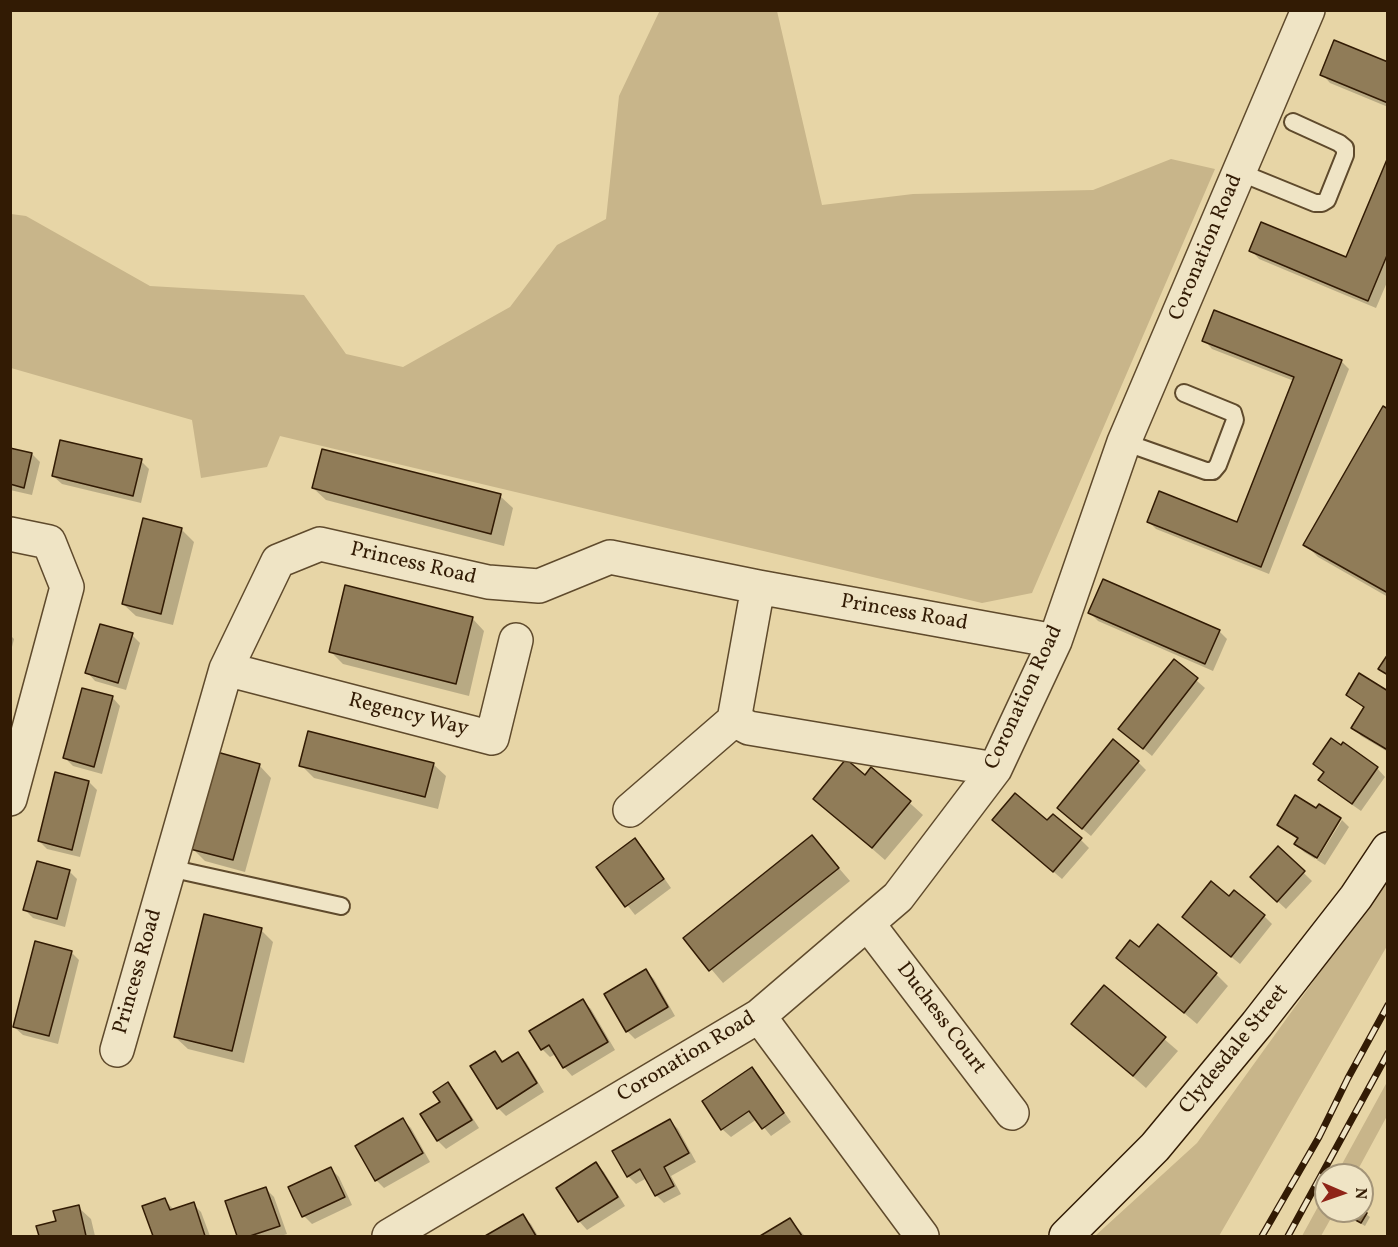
<!DOCTYPE html>
<style>
body{margin:0}
#map{position:relative;width:1398px;height:1247px;overflow:hidden;background:#e7d5a6;font-family:Vollkorn,serif}
canvas{display:block}
.frame{position:absolute;inset:0;border:12px solid #321b04;pointer-events:none}
.north{position:absolute;left:1314px;top:1163px;width:60px;height:60px;box-sizing:border-box;background:#efe4c5;border:2px solid #a39478;border-radius:50%;rotate:92deg;font-size:16px;font-weight:700;line-height:24px;text-align:center;color:#321b04}
.north::after{content:'';display:block;margin:auto;width:21px;height:27px;background:#8f2418;clip-path:polygon(50% 0,100% 100%,50% 72%,0 100%)}
</style>
<div id="map">
<canvas width="1398" height="1247"></canvas>
<div class="frame"></div>
<div class="north">N</div>
</div>
<script>
const c = document.querySelector('canvas').getContext('2d');
c.lineJoin = 'round';
function paint(path, color) { c.fillStyle = color; c.fill(path, 'evenodd'); }
const toPath = rows => new Path2D(rows.map(r => 'M' + r).join(''));
function trace(path, color, width, dash) { c.strokeStyle = color; c.lineWidth = width; c.lineCap = dash ? 'butt' : 'round'; c.setLineDash(dash || []); c.stroke(path); }
function drawText(font, color, halo, rows, align = 'center') {
  c.font = font + ' Vollkorn,serif'; c.lineWidth = 4.5; c.setLineDash([]); c.textBaseline = 'middle'; c.strokeStyle = halo; c.fillStyle = color; for (const [text, x, y, turn = 0] of rows) {
    c.save(); c.translate(x, y); c.rotate((+turn || 0) * Math.PI / 180); c.textAlign = isNaN(turn) ? turn : align; if (halo) c.strokeText(text, 0, 0); c.fillText(text, 0, 0); c.restore();
  }
}
const green = toPath([
 [660,10,777,11,822,205,913,194,1093,190,1171,159,1215,169,1032,593,982,603,280,436,267,467,201,478,192,420,11,368,11,214,26,216,150,286,304,295,346,354,403,367,510,307,557,245,606,219,619,96],
 [1387,879,1387,946,1219,1236,1095,1236,1197,1143],
 [1387,1082,1387,1116,1355,1175,1336,1175],
 [1326,1192,1326,1211,1335,1211,1321,1236,1302,1236]
]);
const shadow = toPath([
 [1388,64,1388,107,1330,83,1322,74],
 [1388,161,1388,280,1376,308,1259,259,1251,250,1347,259],
 [1204,340,1341,361,1349,369,1269,574,1156,529,1148,521,1238,524,1294,381,1212,349],
 [1388,411,1388,597,1318,557,1305,544],
 [10,449,32,454,40,462,32,495,10,490],
 [141,461,149,469,141,503,62,484,53,476],
 [313,488,500,496,513,508,504,546,326,500],
 [181,529,194,542,173,625,136,616,123,604],
 [1090,613,1219,631,1227,639,1213,671,1098,621],
 [472,618,484,631,469,696,343,664,331,652],
 [10,635,14,639,10,655],
 [132,635,140,643,126,690,95,681,87,672],
 [1174,661,1205,688,1152,756,1120,729],
 [1388,693,1388,752,1361,736,1353,727,1365,709,1348,695],
 [112,697,120,706,102,774,73,766,65,758],
 [1343,744,1377,768,1385,777,1361,811,1328,788,1320,780,1324,774,1315,764],
 [1138,762,1146,770,1091,836,1067,816],
 [433,764,446,776,438,809,314,778,301,765],
 [259,765,271,778,245,872,205,861,192,848],
 [872,769,923,815,885,860,815,799,865,777],
 [89,782,97,790,80,857,47,849,39,841],
 [1317,810,1339,819,1315,859,1304,852,1296,844,1298,840,1279,825],
 [1342,820,1349,827,1325,865,1317,860],
 [1048,822,1081,840,1089,848,1062,879,1002,828],
 [812,837,850,881,723,983,685,938],
 [635,840,643,848,671,888,635,915,598,867],
 [1278,848,1312,881,1286,909,1260,885],
 [69,871,77,879,65,927,33,918,25,910],
 [1230,898,1264,916,1272,924,1240,964,1192,925],
 [261,930,273,942,244,1063,188,1049,175,1037],
 [1140,949,1216,974,1228,986,1197,1024,1118,957],
 [71,952,79,960,58,1044,23,1035,14,1027],
 [646,971,654,979,675,1016,635,1039,627,1031],
 [1104,987,1178,1051,1146,1088,1073,1024],
 [583,1001,591,1009,615,1050,572,1076,564,1067,556,1054,550,1057,542,1049],
 [495,1053,504,1062,518,1054,526,1062,544,1092,506,1116,498,1108],
 [752,1068,760,1077,791,1122,771,1136,757,1119,731,1137,722,1129],
 [448,1084,456,1092,479,1128,446,1149,438,1141,422,1115,442,1102],
 [403,1120,411,1128,430,1162,384,1188,376,1180],
 [670,1121,678,1129,696,1162,671,1176,681,1194,664,1203,656,1195,647,1178,636,1184,628,1176],
 [596,1164,604,1172,625,1206,587,1230,579,1221],
 [331,1169,339,1177,352,1205,312,1224,304,1216],
 [266,1189,274,1197,287,1234,281,1236,239,1236,227,1202],
 [165,1200,174,1210,193,1204,201,1212,210,1236,154,1236,144,1206],
 [78,1207,91,1219,95,1236,41,1236,38,1227,58,1222],
 [1340,1211,1366,1214,1370,1217,1365,1226],
 [522,1216,531,1224,538,1236,488,1236],
 [790,1220,805,1236,763,1236]
]);
const building = toPath([
 [1334,40,1388,62,1388,103,1320,75,1334,40],
 [1388,157,1388,253,1368,301,1249,251,1261,222,1346,257,1388,157],
 [1214,310,1342,360,1261,567,1147,522,1159,491,1237,522,1294,377,1202,341,1214,310],
 [1383,406,1388,409,1388,593,1303,545,1383,406],
 [60,440,142,459,133,496,52,476,60,440],
 [10,448,32,453,24,488,10,484,10,448],
 [322,449,501,494,491,534,312,488,322,449],
 [143,518,182,528,161,614,122,604,143,518],
 [1103,579,1220,630,1205,664,1088,613,1103,579],
 [345,585,473,617,456,684,329,652,345,585],
 [100,624,133,633,118,683,85,673,100,624],
 [1388,654,1388,675,1378,669,1388,654],
 [1174,659,1198,678,1143,749,1118,729,1174,659],
 [1359,673,1388,691,1388,747,1386,749,1351,728,1364,707,1346,695,1359,673],
 [82,688,113,696,94,767,63,758,82,688],
 [308,731,434,763,425,797,299,766,308,731],
 [1331,738,1341,745,1343,742,1378,767,1352,804,1318,780,1324,772,1313,764,1331,738],
 [1113,739,1139,761,1082,829,1057,808,1113,739],
 [217,752,260,764,233,860,190,849,217,752],
 [846,759,865,775,871,767,911,801,872,848,813,799,846,759],
 [55,772,89,781,72,850,38,841,55,772],
 [1015,793,1047,820,1053,814,1082,838,1053,872,992,820,1015,793],
 [1295,795,1316,808,1319,804,1341,818,1317,858,1294,844,1298,838,1277,825,1295,795],
 [812,835,839,868,709,971,683,938,812,835],
 [635,838,664,879,625,907,596,867,635,838],
 [1278,846,1305,871,1277,902,1250,877,1278,846],
 [37,861,70,870,57,919,23,910,37,861],
 [1211,881,1229,896,1234,890,1265,915,1231,957,1182,917,1211,881],
 [204,914,262,928,232,1051,174,1037,204,914],
 [1158,924,1217,973,1184,1013,1116,958,1130,940,1139,947,1158,924],
 [35,941,72,951,49,1036,13,1027,35,941],
 [646,969,668,1007,626,1032,604,994,646,969],
 [1104,985,1166,1037,1133,1076,1071,1024,1104,985],
 [583,999,608,1042,563,1068,549,1045,541,1050,529,1031,583,999],
 [495,1051,502,1062,518,1052,537,1083,497,1109,470,1066,495,1051],
 [752,1067,784,1113,762,1129,749,1111,721,1130,702,1101,752,1067],
 [448,1082,472,1120,437,1141,420,1114,440,1102,433,1092,448,1082],
 [403,1118,423,1153,375,1181,355,1146,403,1118],
 [670,1119,689,1153,664,1167,674,1186,655,1196,640,1169,627,1177,612,1151,670,1119],
 [596,1162,618,1197,578,1222,556,1188,596,1162],
 [331,1167,345,1197,302,1217,288,1187,331,1167],
 [266,1187,280,1226,250,1236,237,1236,225,1201,266,1187],
 [165,1198,170,1210,194,1202,205,1236,153,1236,142,1206,165,1198],
 [79,1205,86,1236,39,1236,36,1226,56,1221,53,1211,79,1205],
 [1362,1210,1367,1213,1361,1223,1339,1211,1362,1210],
 [523,1214,536,1236,485,1236,523,1214],
 [790,1218,802,1236,760,1236,790,1218]
]);
const lane = toPath([
 [1239,172,1315,203,1322,203,1327,200,1345,155,1345,148,1339,143,1293,122],
 [1124,442,1206,471,1213,471,1218,465,1235,420,1233,413,1184,393],
 [169,868,341,906]
]);
const street = toPath([
 [10,534,49,542,67,587,10,799],
 [758,587,734,720,749,728,995,769],
 [226,669,492,738,516,640],
 [630,810,734,720],
 [868,924,1012,1113],
 [759,1016,922,1236],
 [117,1050,226,669,278,561,320,544,488,582,539,586,610,557,758,587,1055,641],
 [389,1236,759,1016,898,897,995,769,1055,641,1124,442,1308,10]
]);
const secondary = toPath([
 [1066,1236,1155,1147,1257,1024,1356,897,1388,849]
]);
const rail = toPath([
 [1262,1236,1319,1137,1348,1078,1388,1005],
 [1288,1236,1388,1053]
]);
const streetNames = [
 ["Coronation Road",1207,248,-67],
 ["Princess Road",413,565,13],
 ["Princess Road",904,614,10],
 ["Coronation Road",1025,698,-65],
 ["Regency Way",408,716,14],
 ["Princess Road",139,972,-74],
 ["Duchess Court",940,1019,53],
 ["Clydesdale Street",1235,1050,-51],
 ["Coronation Road",687,1058,-31]
];
paint(green, '#c8b58a');
paint(shadow, '#0003');
paint(building, '#907c58');
trace(building, '#321b04', 1.5);
trace(lane, '#5f4a2c', 20);
trace(street, '#5f4a2c', 36);
trace(secondary, '#321b04', 36);
trace(lane, '#efe4c5', 16);
trace(street, '#efe4c5', 33);
trace(secondary, '#efe4c5', 33);
trace(rail, '#321b04', 7);
trace(rail, '#efe4c5', 4.5, [14]);
drawText('21px', '#321b04', '#efe4c5', streetNames);
</script>
